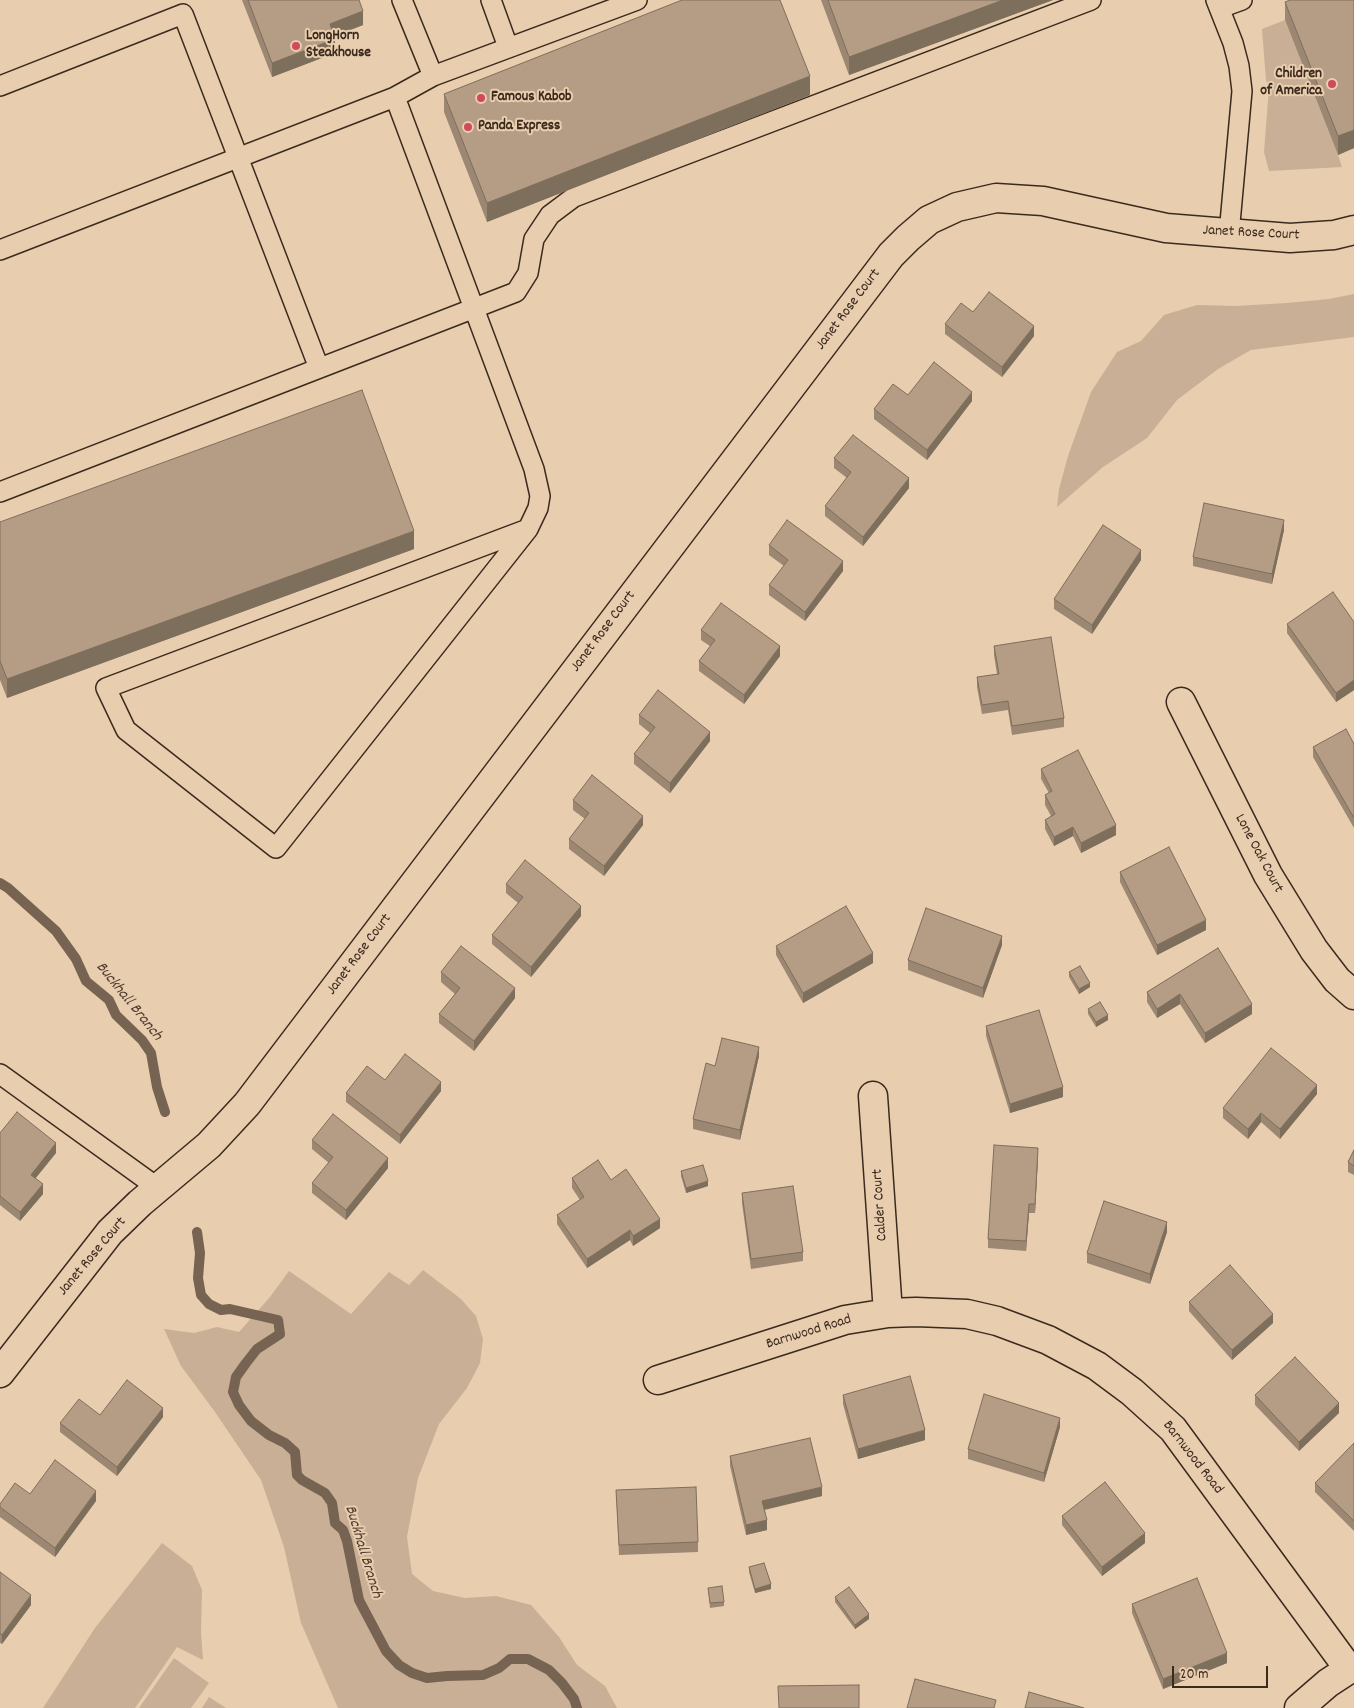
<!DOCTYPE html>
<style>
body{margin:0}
#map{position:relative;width:1354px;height:1708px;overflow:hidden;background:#e8cdaf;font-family:Dekko,sans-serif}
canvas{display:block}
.scale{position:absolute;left:1172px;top:1666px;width:96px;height:22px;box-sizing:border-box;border:2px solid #3b2a1e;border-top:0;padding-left:6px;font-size:15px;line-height:18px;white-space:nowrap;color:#3b2a1e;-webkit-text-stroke:4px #e8cdaf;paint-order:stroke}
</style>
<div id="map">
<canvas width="1354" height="1708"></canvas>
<div class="scale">20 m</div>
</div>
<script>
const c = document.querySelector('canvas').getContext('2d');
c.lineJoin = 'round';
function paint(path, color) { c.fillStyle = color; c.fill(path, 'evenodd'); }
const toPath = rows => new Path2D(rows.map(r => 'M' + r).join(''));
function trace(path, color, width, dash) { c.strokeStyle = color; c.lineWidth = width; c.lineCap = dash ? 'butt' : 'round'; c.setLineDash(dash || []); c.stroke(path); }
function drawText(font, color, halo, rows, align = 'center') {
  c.font = font + ' Dekko,sans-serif'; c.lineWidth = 4; c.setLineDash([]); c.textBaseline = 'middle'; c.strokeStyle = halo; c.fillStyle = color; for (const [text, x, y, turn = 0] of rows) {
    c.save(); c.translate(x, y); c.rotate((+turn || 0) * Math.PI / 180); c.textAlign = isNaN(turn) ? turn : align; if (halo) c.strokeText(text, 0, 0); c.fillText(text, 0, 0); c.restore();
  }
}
const green = toPath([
 [1285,20,1338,155,1342,167,1269,171,1264,152,1269,88,1266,80,1262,29],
 [1354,294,1354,337,1251,350,1218,369,1177,400,1147,438,1103,467,1057,507,1059,489,1068,456,1091,392,1117,352,1141,341,1164,315,1197,305,1235,306,1287,303,1329,299],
 [423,1270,461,1299,476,1316,483,1339,480,1363,467,1388,439,1424,418,1478,407,1537,412,1574,433,1591,465,1598,496,1596,531,1605,559,1637,577,1665,605,1686,617,1708,338,1708,301,1623,284,1547,261,1480,215,1412,181,1366,164,1329,194,1333,217,1327,239,1332,270,1297,289,1271,351,1314,389,1272,409,1285],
 [162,1543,192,1566,202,1590,201,1632,203,1660,177,1647,135,1708,43,1708,95,1628],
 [174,1658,209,1683,191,1708,139,1708],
 [209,1697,226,1708,202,1708]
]);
const stream = toPath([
 [0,883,8,888,56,931,76,959,86,981,109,1000,116,1015,142,1040,151,1053,157,1087,165,1112],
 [197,1232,200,1253,198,1278,201,1295,209,1304,221,1310,230,1309,278,1320,280,1334,257,1349,246,1363,236,1377,233,1392,239,1405,251,1421,269,1435,285,1443,295,1452,297,1475,302,1480,325,1493,332,1503,335,1523,343,1530,347,1541,359,1600,386,1651,399,1665,412,1673,427,1678,447,1676,483,1675,499,1668,510,1659,528,1659,549,1670,562,1683,574,1699,577,1708]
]);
const lane = toPath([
 [491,0,508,47],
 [1216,0,1233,43,1239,66,1242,91,1229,234],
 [1220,8,1242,0],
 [433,76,637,0],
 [0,86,183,14,319,368],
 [395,97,534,469,540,496,538,508,528,529],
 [0,250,395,97,433,76,402,0],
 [0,492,516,292,528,273,534,239,550,215,574,197,1091,0],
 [528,529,276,848,126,730,106,688,528,529],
 [0,1074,158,1188]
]);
const street = toPath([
 [1181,702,1268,875,1314,950,1337,980,1354,995],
 [873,1096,888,1313],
 [0,1373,110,1232,140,1203,209,1145,247,1104,891,255,908,238,929,220,957,207,996,198,1043,201,1166,228,1290,238,1334,235,1354,230],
 [658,1380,845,1320,888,1313,916,1312,967,1314,997,1321,1048,1340,1097,1366,1132,1392,1173,1429,1349,1669],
 [1299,1708,1328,1683,1354,1666]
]);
const wall = toPath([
 [242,0,359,0,363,25,334,36,335,53,272,77],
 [821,0,1053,0,849,75],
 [1354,0,1354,148,1338,155,1285,20,1285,2],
 [444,94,810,95,487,222,444,112],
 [973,312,1034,336,1002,377,945,334,945,324],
 [908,395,972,401,927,460,874,419,874,409],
 [834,458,909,488,863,546,825,516,825,506,847,478,834,468],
 [0,522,414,549,7,698,0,680],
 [1284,530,1272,584,1193,566,1193,557],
 [769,545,843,571,805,621,769,595,769,585,784,566,769,555],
 [1141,560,1092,634,1054,609,1054,599],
 [1354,622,1354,690,1336,702,1287,633,1287,624],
 [701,630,780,656,744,704,699,671,699,661,710,646,701,640],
 [994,646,1064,718,1064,727,1012,735,1008,710,982,714,977,687,977,677,997,674,994,655],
 [639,715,710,741,670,793,634,764,634,754,650,733,639,724],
 [1354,744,1354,828,1313,757,1313,747],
 [1041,769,1116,835,1081,853,1073,836,1054,846,1045,829,1045,820,1051,816,1045,805,1045,795,1049,793,1041,779],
 [573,800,643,825,604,876,569,849,569,839,585,819,573,810],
 [1120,872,1206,930,1157,955,1120,882],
 [506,884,581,916,531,977,492,944,492,935,518,903,506,893],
 [1002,945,983,998,908,970,908,960],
 [776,946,873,963,803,1003,776,955],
 [1218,948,1252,1014,1205,1043,1180,1004,1157,1018,1147,1002,1147,992],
 [441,972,515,998,474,1051,439,1023,439,1014,455,994,441,982],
 [1069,972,1090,987,1079,994,1069,977],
 [1088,1009,1108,1020,1096,1027,1088,1014],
 [986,1026,1063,1097,1010,1113,986,1036],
 [759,1056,740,1140,693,1129,693,1119,715,1066],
 [385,1080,441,1091,400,1144,346,1102,346,1093],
 [1317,1094,1280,1139,1261,1122,1248,1139,1223,1118,1223,1108],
 [0,1133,56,1153,35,1178,43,1194,20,1221,0,1205],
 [312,1140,388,1168,346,1220,312,1193,312,1183,329,1163,312,1149],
 [1354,1150,1354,1175,1348,1172,1348,1162],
 [1038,1157,1035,1213,1029,1213,1026,1251,988,1248,988,1239],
 [681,1171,708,1186,686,1193,681,1176],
 [572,1178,611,1180,660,1228,633,1246,630,1240,587,1268,557,1224,557,1215,580,1200,572,1188],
 [742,1193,803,1252,803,1261,751,1269,742,1203],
 [1167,1232,1150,1284,1087,1263,1087,1253],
 [1189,1302,1273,1323,1232,1360,1189,1311],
 [843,1395,925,1440,858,1459,843,1404],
 [1255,1395,1339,1413,1299,1451,1255,1405],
 [163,1417,117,1476,60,1432,60,1423],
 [1060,1427,1044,1482,968,1459,968,1449],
 [1354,1443,1354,1531,1315,1492,1315,1483],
 [730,1456,822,1496,765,1510,767,1530,746,1535,730,1466],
 [616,1490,698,1542,698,1552,619,1555],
 [30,1494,96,1501,55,1557,0,1517,0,1504],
 [1062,1516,1145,1543,1102,1576,1062,1525],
 [749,1567,771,1589,755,1593,749,1572],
 [0,1572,31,1605,2,1644,0,1643],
 [708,1588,724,1602,724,1606,710,1608],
 [835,1597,869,1619,855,1629,835,1602],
 [1132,1604,1227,1663,1163,1689,1132,1613]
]);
const shadedWall = toPath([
 [1003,0,1053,0,849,75,849,57],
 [363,11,363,25,330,38,330,24],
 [335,39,335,53,272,77,272,63],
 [810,76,810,95,487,222,487,203],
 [1354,130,1354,148,1338,155,1338,136],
 [1034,326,1034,336,1002,377,1002,367],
 [972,392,972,401,927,460,927,450],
 [909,478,909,488,863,546,863,537],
 [1284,520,1284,530,1272,584,1272,574],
 [414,531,414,549,7,698,7,679],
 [1141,550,1141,560,1092,634,1092,625],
 [843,561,843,571,805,621,805,612],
 [780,646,780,656,744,704,744,695],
 [1354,680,1354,690,1336,702,1336,693],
 [710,732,710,741,670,793,670,783],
 [643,816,643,825,604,876,604,866],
 [1116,825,1116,835,1081,853,1081,843],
 [1073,827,1073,836,1054,846,1054,837],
 [581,906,581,916,531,977,531,967],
 [1206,920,1206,930,1157,955,1157,945],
 [1002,936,1002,945,983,998,983,988],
 [873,953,873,963,803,1003,803,993],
 [1090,983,1090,987,1079,994,1079,989],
 [515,988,515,998,474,1051,474,1041],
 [1180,994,1180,1004,1157,1018,1157,1009],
 [1252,1004,1252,1014,1205,1043,1205,1033],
 [1108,1015,1108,1020,1096,1027,1096,1022],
 [759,1047,759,1056,740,1140,740,1130],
 [441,1082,441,1091,400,1144,400,1135],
 [1317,1085,1317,1094,1280,1139,1280,1129],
 [1063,1087,1063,1097,1010,1113,1010,1104],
 [1261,1113,1261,1122,1248,1139,1248,1129],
 [56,1143,56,1153,31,1184,31,1175],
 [1038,1148,1038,1157,1035,1213,1035,1204],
 [388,1158,388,1168,346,1220,346,1210],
 [708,1181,708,1186,686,1193,686,1188],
 [43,1184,43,1194,20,1221,20,1212],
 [1029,1204,1029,1213,1026,1251,1026,1241],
 [660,1219,660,1228,633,1246,633,1236],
 [1167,1222,1167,1232,1150,1284,1150,1274],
 [630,1230,630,1240,587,1268,587,1259],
 [1273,1314,1273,1323,1232,1360,1232,1350],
 [1339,1403,1339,1413,1299,1451,1299,1442],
 [163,1408,163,1417,117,1476,117,1467],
 [1060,1418,1060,1427,1044,1482,1044,1473],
 [925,1430,925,1440,858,1459,858,1449],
 [822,1487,822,1496,762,1510,762,1501],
 [96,1491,96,1501,55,1557,55,1548],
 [767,1520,767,1530,746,1535,746,1525],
 [1145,1533,1145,1543,1102,1576,1102,1567],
 [771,1584,771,1589,755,1593,755,1589],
 [31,1595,31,1605,2,1644,2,1635],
 [869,1614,869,1619,855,1629,855,1625],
 [1227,1653,1227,1663,1163,1689,1163,1679]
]);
const building = toPath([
 [248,0,359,0,363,11,330,24,335,39,272,63,248,0],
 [682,0,780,0,810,76,487,203,444,94,682,0],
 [828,0,1003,0,849,57,828,0],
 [1290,0,1354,0,1354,130,1338,136,1285,2,1290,0],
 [989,292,1034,326,1002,367,945,324,961,303,973,312,989,292],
 [934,362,972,392,927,450,874,409,893,384,908,395,934,362],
 [362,390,414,531,7,679,0,661,0,522,362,390],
 [853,435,909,478,863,537,825,506,851,472,834,458,853,435],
 [1204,503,1284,520,1272,574,1193,557,1204,503],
 [787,520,843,561,805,612,769,585,788,560,769,545,787,520],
 [1103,525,1141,550,1092,625,1054,599,1103,525],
 [1333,592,1354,622,1354,680,1336,693,1287,624,1333,592],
 [721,603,780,646,744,695,699,661,715,640,701,630,721,603],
 [1051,637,1064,718,1012,726,1008,701,982,705,977,677,999,674,994,646,1051,637],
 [658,690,710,732,670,783,634,754,655,727,639,715,658,690],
 [1346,729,1354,744,1354,818,1313,747,1346,729],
 [1078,750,1116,825,1081,843,1073,827,1054,837,1045,820,1055,814,1045,795,1052,791,1041,769,1078,750],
 [592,775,643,816,604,866,569,839,589,813,573,800,592,775],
 [1169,847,1206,920,1157,945,1120,872,1169,847],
 [525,860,581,906,531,967,492,935,523,897,506,884,525,860],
 [846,906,873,953,803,993,776,946,846,906],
 [926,908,1002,936,983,988,908,960,926,908],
 [461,946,515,988,474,1041,439,1014,460,988,441,972,461,946],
 [1218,948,1252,1004,1205,1033,1180,994,1157,1009,1147,992,1218,948],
 [1080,966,1090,983,1079,989,1069,972,1080,966],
 [1100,1002,1108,1015,1096,1022,1088,1009,1100,1002],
 [1039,1010,1063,1087,1010,1104,986,1026,1039,1010],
 [722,1038,759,1047,740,1130,693,1119,706,1063,715,1066,722,1038],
 [1271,1048,1317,1085,1280,1129,1261,1113,1248,1129,1223,1108,1271,1048],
 [405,1054,441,1082,400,1135,346,1093,367,1066,385,1080,405,1054],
 [17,1112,56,1143,31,1175,43,1184,20,1212,0,1196,0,1133,17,1112],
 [333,1114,388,1158,346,1210,312,1183,333,1157,312,1140,333,1114],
 [994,1145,1038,1148,1035,1204,1029,1204,1026,1241,988,1239,994,1145],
 [1354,1150,1354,1166,1348,1162,1354,1150],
 [598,1160,611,1180,626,1169,660,1219,633,1236,630,1230,587,1259,557,1215,584,1197,572,1178,598,1160],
 [703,1165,708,1181,686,1188,681,1171,703,1165],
 [793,1186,803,1252,751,1259,742,1193,793,1186],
 [1104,1201,1167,1222,1150,1274,1087,1253,1104,1201],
 [1230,1265,1273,1314,1232,1350,1189,1302,1230,1265],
 [1295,1357,1339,1403,1299,1442,1255,1395,1295,1357],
 [910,1376,925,1430,858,1449,843,1395,910,1376],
 [127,1380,163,1408,117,1467,60,1423,79,1399,100,1415,127,1380],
 [984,1394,1060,1418,1044,1473,968,1449,984,1394],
 [810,1438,822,1487,762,1501,767,1520,746,1525,730,1456,810,1438],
 [1354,1443,1354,1521,1315,1483,1354,1443],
 [55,1460,96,1491,55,1548,0,1507,0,1504,15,1483,30,1494,55,1460],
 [1105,1482,1145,1533,1102,1567,1062,1516,1105,1482],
 [696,1487,698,1542,619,1545,616,1490,696,1487],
 [764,1563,771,1584,755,1589,749,1567,764,1563],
 [0,1572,31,1595,2,1635,0,1633,0,1572],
 [1197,1578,1227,1653,1163,1679,1132,1604,1197,1578],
 [722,1586,724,1602,710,1603,708,1588,722,1586],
 [849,1587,869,1614,855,1625,835,1597,849,1587],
 [915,1679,996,1700,994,1708,907,1708,915,1679],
 [859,1685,859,1708,779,1708,778,1686,859,1685],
 [1029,1692,1084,1708,1025,1708,1029,1692]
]);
const markers = [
 [296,46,5,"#d1495b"],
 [1332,84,5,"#d1495b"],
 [481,98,5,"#d1495b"],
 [468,127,5,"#d1495b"]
];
const poiNames = [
 ["LongHorn",306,37],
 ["Steakhouse",306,54],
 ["Children",1322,75,"right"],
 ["of America",1322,92,"right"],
 ["Famous Kabob",491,98],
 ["Panda Express",478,127]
];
const streetNames = [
 ["Janet Rose Court",1251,234,3],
 ["Janet Rose Court",849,310,-53],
 ["Janet Rose Court",604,632,-53],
 ["Lone Oak Court",1258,854,62],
 ["Janet Rose Court",360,955,-53],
 ["Calder Court",881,1205,-94],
 ["Janet Rose Court",93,1257,-50],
 ["Barnwood Road",809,1333,-17],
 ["Barnwood Road",1192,1458,52]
];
const waterNames = [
 ["Buckhall Branch",128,1002,51],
 ["Buckhall Branch",362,1552,73]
];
paint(green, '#c9af95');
trace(stream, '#776351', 10);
trace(lane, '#3b2a1e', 22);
trace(street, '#3b2a1e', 31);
trace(lane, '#e8cdaf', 19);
trace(street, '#e8cdaf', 28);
paint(wall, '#9b8772');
paint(shadedWall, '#7e6e5c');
paint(building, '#b49d84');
trace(building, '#7e6e5c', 1);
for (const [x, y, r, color] of markers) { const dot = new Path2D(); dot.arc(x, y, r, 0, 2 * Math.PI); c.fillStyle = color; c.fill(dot); trace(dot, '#e8cdaf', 2); }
drawText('bold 15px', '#3b2a1e', '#e8cdaf', poiNames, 'left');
drawText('15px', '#3b2a1e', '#e8cdaf', streetNames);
drawText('italic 16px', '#4f3d2f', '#e8cdaf', waterNames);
</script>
